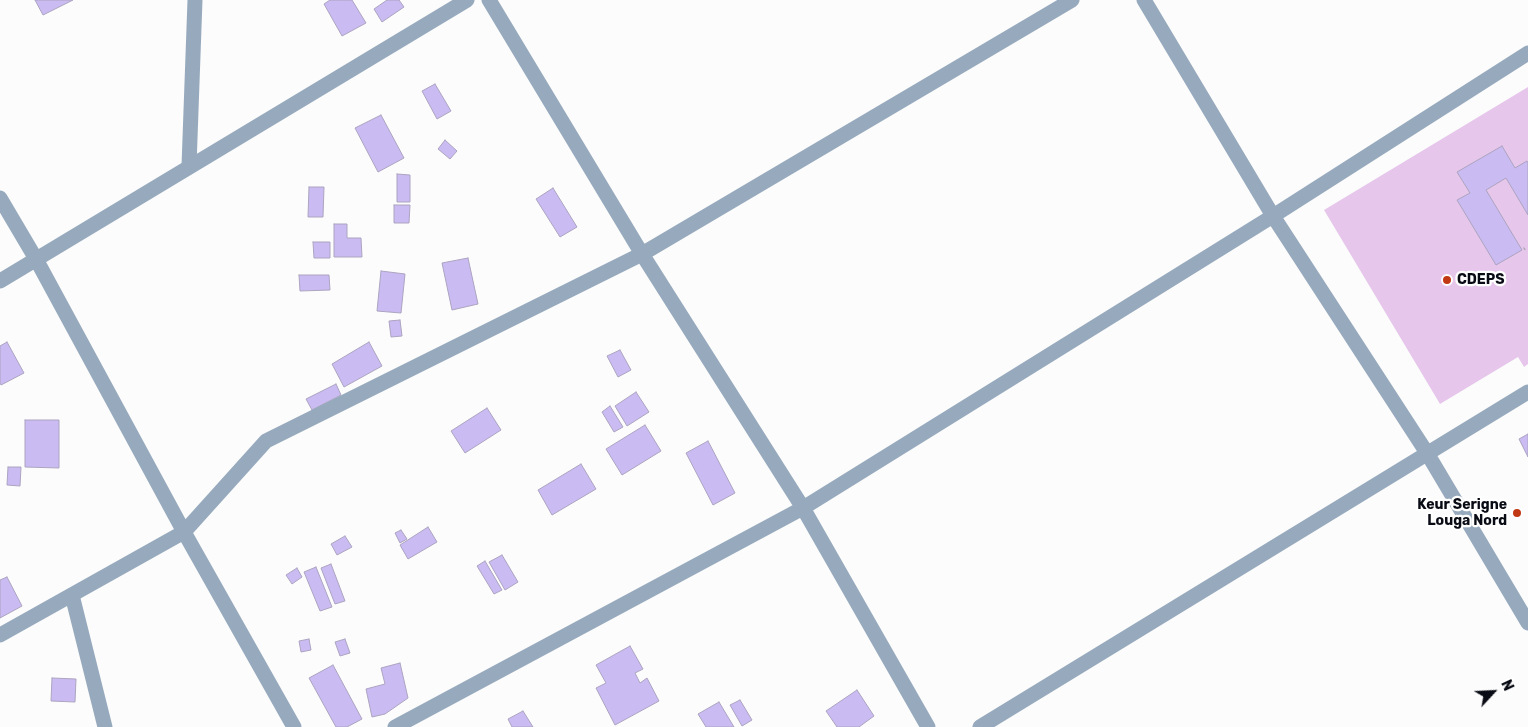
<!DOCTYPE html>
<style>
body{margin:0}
#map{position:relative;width:1528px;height:727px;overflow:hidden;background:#fcfcfc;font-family:Rubik,sans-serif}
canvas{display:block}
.north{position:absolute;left:1468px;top:667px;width:50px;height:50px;-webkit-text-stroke:4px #fff;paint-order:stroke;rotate:65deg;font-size:14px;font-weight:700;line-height:20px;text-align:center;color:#0a0c15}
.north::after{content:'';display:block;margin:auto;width:18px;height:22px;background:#0a0c15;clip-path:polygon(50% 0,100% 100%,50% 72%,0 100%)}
</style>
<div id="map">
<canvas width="1528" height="727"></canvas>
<div class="north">N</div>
</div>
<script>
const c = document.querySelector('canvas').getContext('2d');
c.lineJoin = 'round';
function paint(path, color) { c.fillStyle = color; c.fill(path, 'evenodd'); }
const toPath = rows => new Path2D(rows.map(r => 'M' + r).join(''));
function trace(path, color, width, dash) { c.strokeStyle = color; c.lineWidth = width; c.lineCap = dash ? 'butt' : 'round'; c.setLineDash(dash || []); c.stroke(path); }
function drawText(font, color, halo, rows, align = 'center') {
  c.font = font + ' Rubik,sans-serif'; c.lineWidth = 4.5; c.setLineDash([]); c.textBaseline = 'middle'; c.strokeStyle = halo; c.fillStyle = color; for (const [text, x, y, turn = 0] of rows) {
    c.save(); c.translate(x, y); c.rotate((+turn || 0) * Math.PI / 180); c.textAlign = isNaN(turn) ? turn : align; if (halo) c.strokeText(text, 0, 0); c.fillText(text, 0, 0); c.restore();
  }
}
const green = toPath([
 [1528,87,1528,364,1524,367,1518,357,1440,404,1324,210]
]);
const building = toPath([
 [35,0,73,0,43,15,35,0],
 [330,0,352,0,366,23,342,36,324,4,330,0],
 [387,0,399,0,404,7,382,22,374,9,387,0],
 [435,84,451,111,437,119,422,91,435,84],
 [381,115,404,158,378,172,355,128,381,115],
 [445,140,457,151,450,159,438,149,445,140],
 [1502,146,1515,168,1527,161,1528,163,1528,215,1506,178,1486,190,1522,250,1496,265,1457,200,1470,193,1457,172,1502,146],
 [397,174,410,175,410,202,397,202,397,174],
 [309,187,324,187,323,217,308,217,309,187],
 [553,188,577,227,560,237,536,199,553,188],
 [394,205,410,205,409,223,394,223,394,205],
 [334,224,347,224,347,238,361,238,362,257,334,257,334,224],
 [313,242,330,242,330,258,314,258,313,242],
 [468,258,478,304,452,310,442,263,468,258],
 [381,271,405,274,401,313,377,311,381,271],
 [299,275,329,275,330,290,300,291,299,275],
 [400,320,402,336,391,337,389,321,400,320],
 [7,342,24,373,1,385,0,383,0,346,7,342],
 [369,342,382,366,344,387,332,364,369,342],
 [620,350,631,370,618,377,607,356,620,350],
 [336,384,341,395,312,410,306,399,336,384],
 [636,392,649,412,627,426,615,406,636,392],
 [610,406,623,427,614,432,602,412,610,406],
 [487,408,501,430,465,453,451,431,487,408],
 [25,420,59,420,59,468,25,467,25,420],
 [645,425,661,451,622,475,606,449,645,425],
 [1528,434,1528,457,1519,439,1528,434],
 [708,441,735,493,713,505,686,453,708,441],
 [581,464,596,489,552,515,538,490,581,464],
 [8,467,21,467,20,486,7,485,8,467],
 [428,527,437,542,408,559,400,545,428,527],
 [401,530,407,539,400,543,395,533,401,530],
 [345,536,352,547,337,555,331,544,345,536],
 [502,555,518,582,505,590,489,562,502,555],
 [485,561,502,590,494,594,477,566,485,561],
 [331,564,345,601,335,604,321,568,331,564],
 [316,567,332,607,320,611,304,572,316,567],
 [297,568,302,577,292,584,286,575,297,568],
 [7,577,22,606,0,618,0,580,7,577],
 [309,639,311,650,301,652,299,641,309,639],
 [345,639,350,653,340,656,335,642,345,639],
 [630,646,643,669,635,673,640,683,647,678,659,701,615,725,596,688,606,683,596,665,630,646],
 [400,663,408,698,385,714,372,717,366,689,385,684,381,668,400,663],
 [333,665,362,719,347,727,336,727,309,678,333,665],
 [52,678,76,679,75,702,51,701,52,678],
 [857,690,874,716,859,727,837,727,826,711,857,690],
 [740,700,752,720,742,726,730,705,740,700],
 [719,702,734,727,706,727,698,714,719,702],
 [523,711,533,727,512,727,508,719,523,711]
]);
const path = toPath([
 [1524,249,1528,246]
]);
const minor = toPath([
 [489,0,642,254,803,508,928,727],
 [1144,0,1273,216,1427,453,1528,623],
 [189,166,195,0],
 [0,198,36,259,184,532,294,727],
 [0,281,467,0],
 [72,595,105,727],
 [0,635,184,532,266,441,642,254,1072,0],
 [395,727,803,508,1273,216,1528,53],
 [980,727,1528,392]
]);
const markers = [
 [1447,280,5,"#c13814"],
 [1517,513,5,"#c13814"]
];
const poiNames = [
 ["CDEPS",1457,280],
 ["Keur Serigne",1507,505,"right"],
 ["Louga Nord",1507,521,"right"]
];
paint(green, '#e6c7eb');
paint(building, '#cabbf2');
trace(building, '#aca4c0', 1);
trace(path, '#9d9ea2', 3, [1, 4]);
trace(minor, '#97aabd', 15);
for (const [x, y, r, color] of markers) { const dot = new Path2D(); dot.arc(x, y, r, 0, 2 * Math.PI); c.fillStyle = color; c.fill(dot); trace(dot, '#fff', 2); }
drawText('bold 14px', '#0a0c15', '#fff', poiNames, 'left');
</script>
